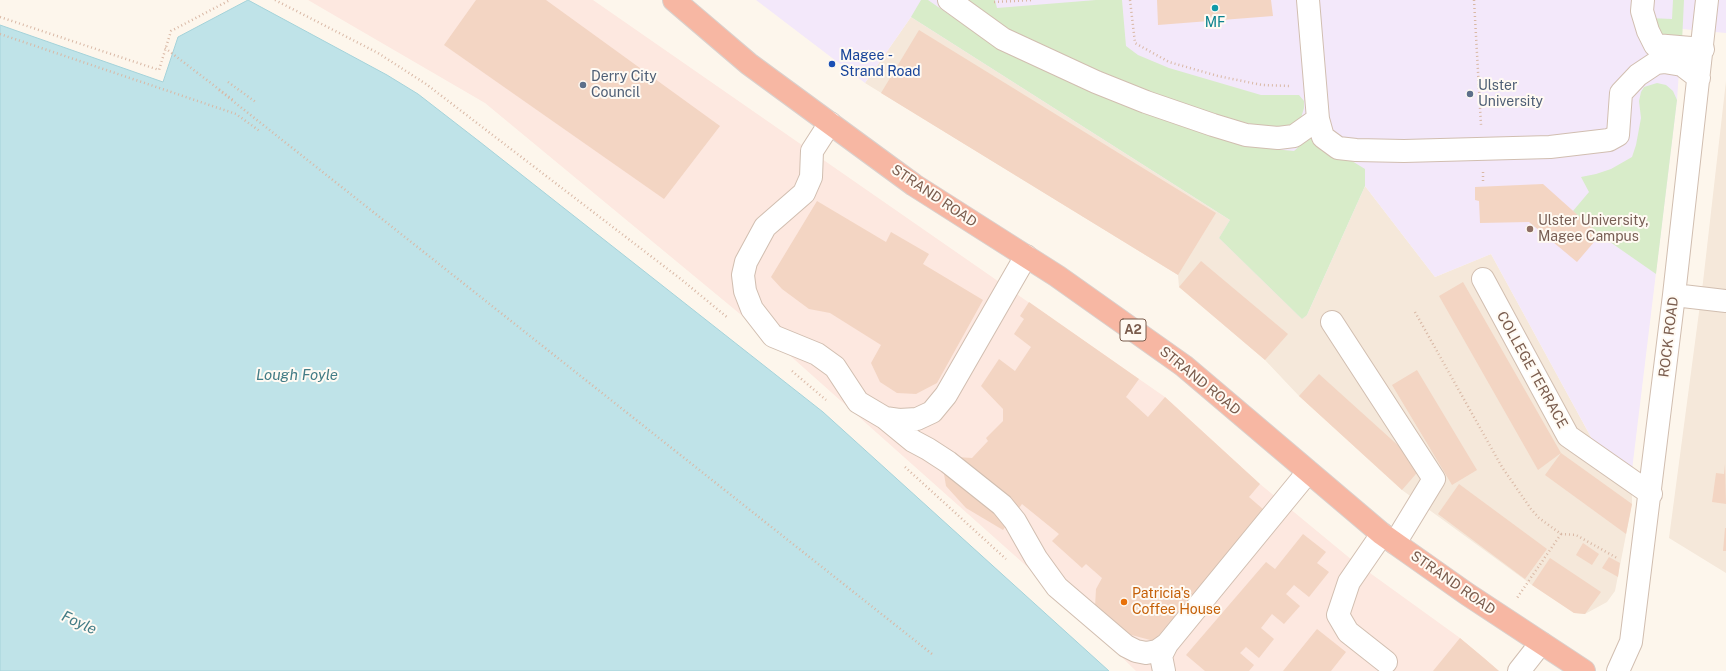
<!DOCTYPE html>
<style>
body{margin:0}
canvas{display:block;background:#fdf6ec}
</style>
<canvas width="1726" height="671"></canvas>
<script>
const c = document.querySelector('canvas').getContext('2d');
c.lineJoin = 'round';
function paint(path, color) { c.fillStyle = color; c.fill(path, 'evenodd'); }
const toPath = rows => new Path2D(rows.map(r => 'M' + r).join(''));
function trace(path, color, width, dash) { c.strokeStyle = color; c.lineWidth = width; c.lineCap = dash ? 'butt' : 'round'; c.setLineDash(dash || []); c.stroke(path); }
function drawText(font, color, halo, rows, align = 'center') {
  c.font = font + ' "Public Sans",sans-serif'; c.lineWidth = 4; c.setLineDash([]); c.textBaseline = 'middle'; c.strokeStyle = halo; c.fillStyle = color; for (const [text, x, y, turn = 0] of rows) {
    c.save(); c.translate(x, y); c.rotate((+turn || 0) * Math.PI / 180); c.textAlign = isNaN(turn) ? turn : align; if (halo) c.strokeText(text, 0, 0); c.fillText(text, 0, 0); c.restore();
  }
}
const residential = toPath([
 [911,17,1230,220,1307,315,1365,186,1435,277,1491,254,1592,439,1632,470,1632,504,1615,591,1607,602,1585,614,1574,613,1532,585,1402,490,1299,396,1265,360,1179,287,1178,275,865,83],
 [1726,81,1726,573,1669,538,1703,282]
]);
const commercial = toPath([
 [308,0,593,0,1165,397,1260,484,1352,560,1460,638,1499,671,1136,671,1050,587,786,352,485,103]
]);
const education = toPath([
 [756,0,1726,0,1726,33,1682,29,1677,100,1632,470,1592,439,1491,254,1435,277,1365,186,1307,315,1302,319,1219,238,1230,220,911,17,865,83]
]);
const green = toPath([
 [921,0,928,0,980,36,1003,49,1231,138,1273,149,1294,151,1311,136,1365,169,1365,186,1307,315,1302,319,1219,238,1230,220,911,17],
 [965,0,995,0,997,8,1096,0,1122,0,1126,46,1138,55,1169,68,1261,95,1299,95,1304,101,1304,108,1301,118,1293,125,1281,130,1242,122,1196,109,1123,85,1022,40],
 [1673,0,1684,0,1682,42,1656,39,1649,18,1672,19],
 [1657,83,1666,85,1673,91,1677,100,1656,274,1600,235,1573,211,1589,192,1581,177,1596,174,1611,169,1632,157,1636,145,1641,118,1639,101,1641,92,1644,87]
]);
const water = toPath([
 [248,0,387,75,418,94,480,142,823,412,1109,671,0,671,0,25,163,82,178,37,248,0]
]);
const building = toPath([
 [476,0,546,0,720,126,664,199,444,45],
 [1157,0,1271,0,1273,16,1158,25],
 [919,30,1216,213,1178,275,881,93],
 [1543,184,1600,235,1577,262,1529,222,1480,223,1479,201,1475,200,1475,187],
 [817,201,886,242,891,232,929,254,923,264,983,300,937,383,916,394,897,393,880,382,871,363,881,345,830,313,809,309,782,289,771,277],
 [1201,261,1288,334,1265,360,1179,287],
 [1463,282,1561,453,1632,504,1626,534,1545,475,1561,453,1538,470,1439,296],
 [1029,302,1139,379,1126,397,1148,417,1165,397,1260,484,1249,497,1264,510,1154,641,1120,632,1095,607,1096,589,1102,578,1086,564,1082,568,1052,541,1059,534,1022,504,1003,530,966,508,946,486,944,474,957,457,972,458,988,441,986,438,1003,421,1003,409,981,386,999,359,1015,371,1031,347,1014,334,1024,319,1020,316],
 [1417,370,1477,470,1452,485,1392,385],
 [1319,374,1422,467,1402,490,1299,396],
 [1725,464,1726,504,1712,502,1716,473,1724,474],
 [1459,484,1547,549,1525,579,1438,514],
 [1725,528,1726,528,1726,551,1723,551],
 [1303,534,1326,552,1317,563,1329,572,1309,597,1294,585,1286,594,1300,606,1284,624,1272,614,1261,628,1274,639,1259,658,1246,647,1240,653,1254,665,1249,671,1205,671,1186,655,1266,562,1275,569],
 [1583,543,1599,554,1592,565,1576,555],
 [1609,557,1620,563,1618,577,1602,568],
 [1550,558,1601,592,1585,614,1574,613,1532,585],
 [1317,629,1346,652,1331,671,1283,671],
 [1460,638,1484,658,1499,671,1433,671]
]);
const path = toPath([
 [275,0,378,53,426,84,682,280,728,318],
 [1130,0,1135,43,1169,62,1218,76,1262,85,1291,86],
 [1474,0,1481,125],
 [994,2,1033,0],
 [0,17,159,70,171,31,230,0],
 [0,34,236,114,261,132],
 [228,82,257,103],
 [219,90,932,654],
 [1483,172,1483,182],
 [1415,312,1502,467,1531,509,1539,518,1561,534,1517,598],
 [792,371,826,400],
 [905,467,1006,559],
 [1561,534,1576,535,1617,558]
]);
const minor = toPath([
 [949,0,1003,39,1096,82,1146,102,1213,125,1246,135,1278,138,1294,136,1318,119],
 [1308,0,1318,119,1323,137,1338,148,1356,150,1404,151,1550,147,1609,140,1618,135,1621,93,1638,75,1656,63,1664,62,1682,65,1699,78],
 [1643,0,1642,11,1648,31,1655,45,1703,49],
 [830,123,812,151,811,177,804,193,765,227,746,262,743,275,745,291,752,309,773,336,817,354,835,367,858,402,885,418,899,420,917,419,932,412,946,395,1026,256],
 [1483,279,1568,436,1651,494],
 [1674,295,1726,301],
 [1332,322,1434,479,1395,543],
 [885,418,913,441,928,449,948,462,1002,505,1015,521,1036,558,1057,587,1126,646,1136,651,1146,653,1157,651,1167,644],
 [1382,534,1349,582,1338,615,1348,632,1386,662],
 [1164,671,1161,656,1167,644,1308,472],
 [1519,671,1541,643],
 [1618,671,1631,642,1674,295,1707,0]
]);
const highway = toPath([
 [674,0,749,64,914,185,1057,276,1184,366,1382,534,1467,594,1584,671]
]);
const pathBridge = toPath([
 [165,48,233,100]
]);
const markers = [
 [1215,8,4,"#0f9aa8"],
 [832,64,4,"#1a4fb4"],
 [583,85,4,"#5c6f8a"],
 [1470,94,4,"#5c6f8a"],
 [1530,229,4,"#8d6e63"],
 [1124,602,4,"#e8710a"]
];
const shields = [
 [1133,330,26]
];
const shieldNames = [
 ["A2",1133,330]
];
const cultureNames = [
 ["MF",1215,23]
];
const transitNames = [
 ["Magee -",840,56],
 ["Strand Road",840,72]
];
const serviceNames = [
 ["Derry City",591,77],
 ["Council",591,93],
 ["Ulster",1478,86],
 ["University",1478,102]
];
const streetNames = [
 ["STRAND ROAD",934,196,34],
 ["ROCK ROAD",1669,337,-83],
 ["COLLEGE TERRACE",1532,370,61],
 ["STRAND ROAD",1200,381,39],
 ["STRAND ROAD",1453,583,35]
];
const educationNames = [
 ["Ulster University,",1538,221],
 ["Magee Campus",1538,237]
];
const foodNames = [
 ["Patricia's",1132,594],
 ["Coffee House",1132,610]
];
const waterNames = [
 ["Lough Foyle",297,375],
 ["Foyle",79,623,24]
];
paint(residential, '#f5e8da');
paint(commercial, '#fde8e0');
paint(education, '#f3e8fa');
paint(green, '#d8ecc9');
paint(water, '#bfe3e8');
trace(water, '#a5d3da', 1);
paint(building, '#f3d5c3');
trace(minor, '#d1beb0', 24);
trace(highway, '#dad1cd', 24);
trace(path, '#d9b8a5', 2.5, [1, 3]);
trace(minor, '#fff', 22);
trace(highway, '#f7b7a3', 22);
trace(pathBridge, '#d9b8a5', 2.5, [1, 3]);
for (const [x, y, r, color] of markers) { const dot = new Path2D(); dot.arc(x, y, r, 0, 2 * Math.PI); c.fillStyle = color; c.fill(dot); trace(dot, '#fffaf3', 1.5); }
for (const [x, y, w] of shields) { const box = new Path2D(); box.roundRect(x - w / 2, y - 11, w, 22, 3); c.fillStyle = '#fffaf3'; c.fill(box); trace(box, '#7a5c4d', 1); }
drawText('bold 13px', '#7a5c4d', null, shieldNames);
drawText('14px', '#0d838f', '#fffaf3', cultureNames);
drawText('14px', '#164399', '#fffaf3', transitNames, 'left');
drawText('14px', '#4e5e75', '#fffaf3', serviceNames, 'left');
drawText('14px', '#7a5c4d', '#fffaf3', streetNames);
drawText('14px', '#785e54', '#fffaf3', educationNames, 'left');
drawText('14px', '#c56008', '#fffaf3', foodNames, 'left');
drawText('italic 15px', '#437c86', '#fffaf3', waterNames);
</script>
